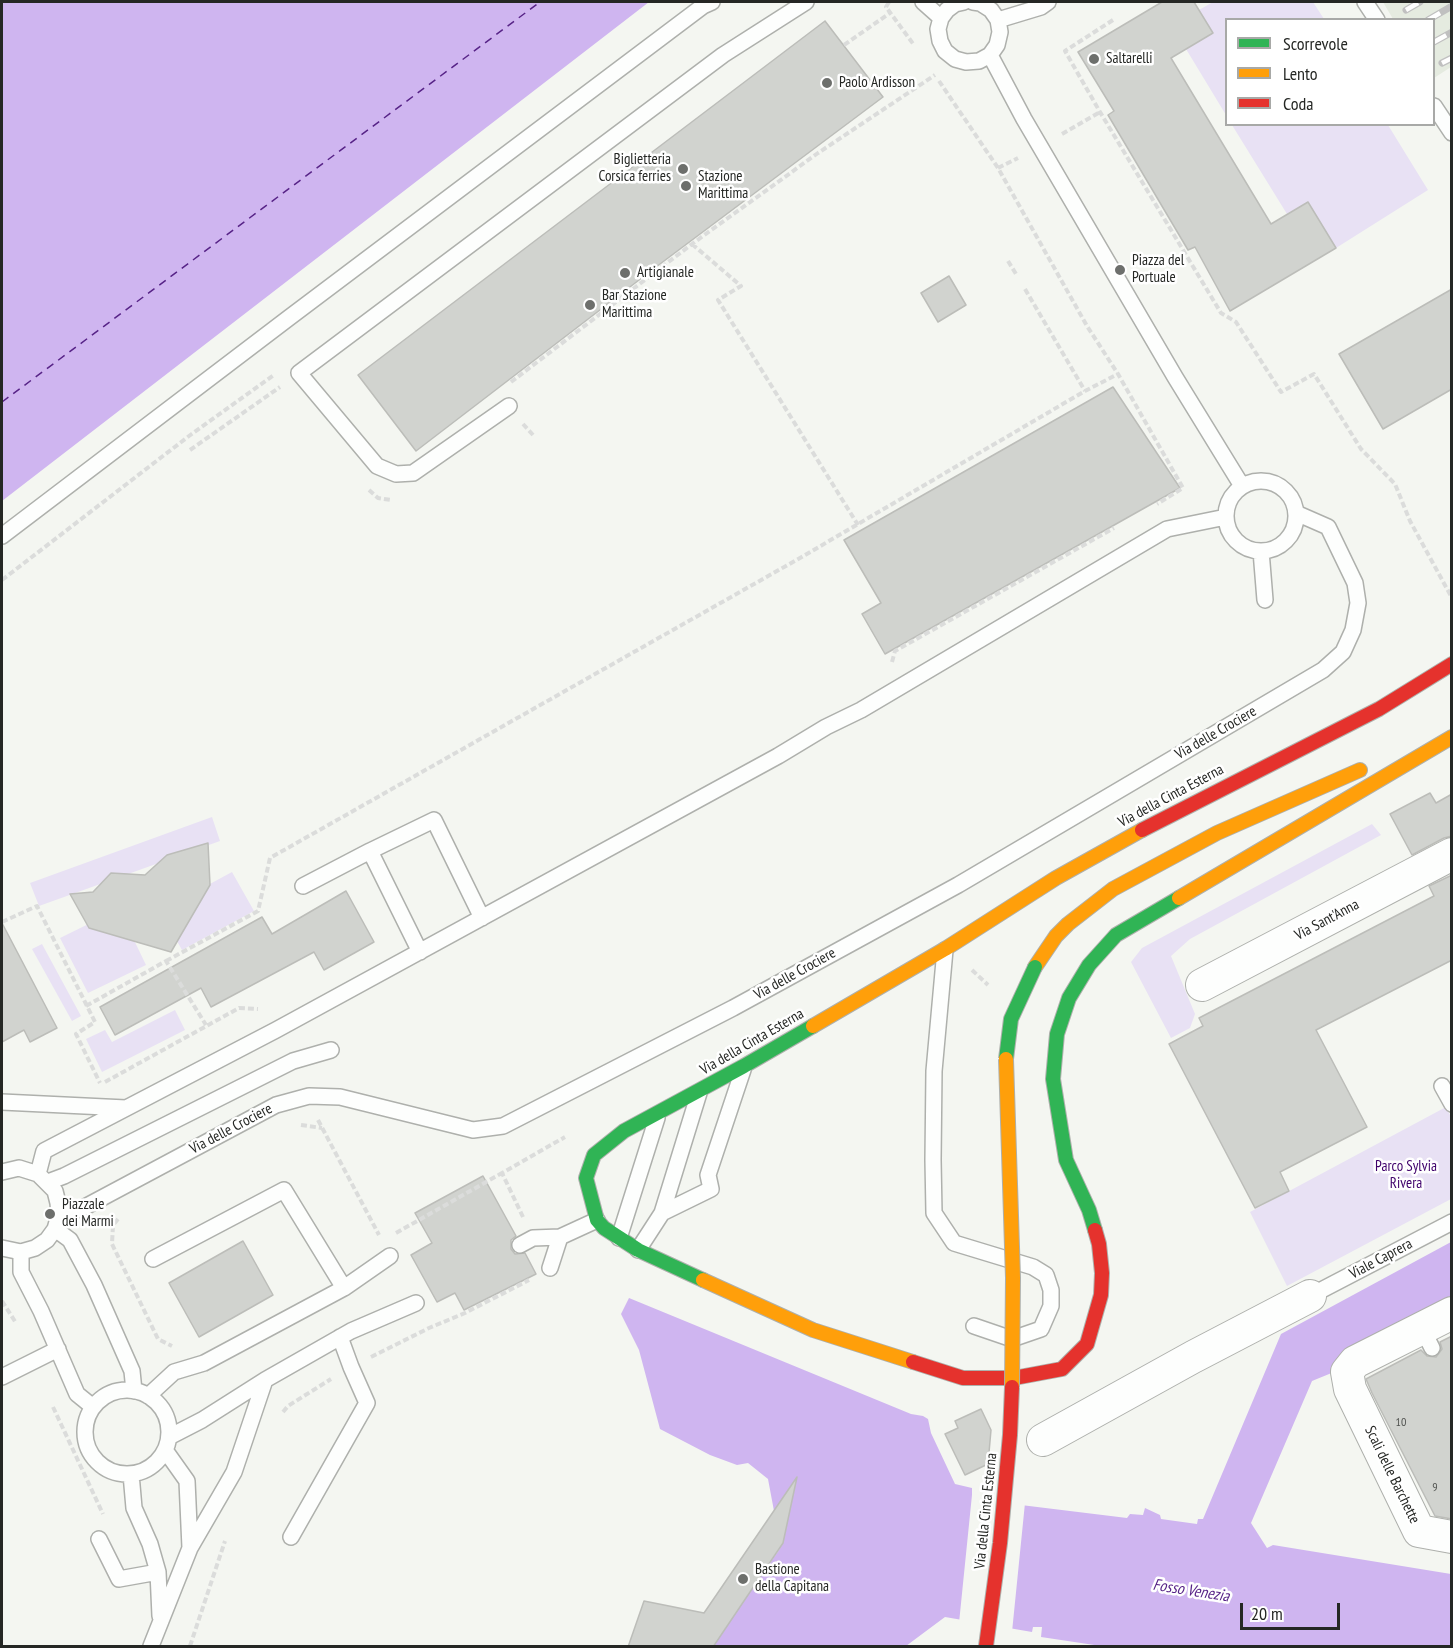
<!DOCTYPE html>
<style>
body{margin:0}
#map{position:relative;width:1453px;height:1648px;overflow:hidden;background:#f4f6f1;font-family:"PT Sans Narrow",sans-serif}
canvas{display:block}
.frame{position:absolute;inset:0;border:3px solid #252724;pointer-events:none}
.legend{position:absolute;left:1225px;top:18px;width:210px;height:108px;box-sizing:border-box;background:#fff;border:2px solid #a8a9a7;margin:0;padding:8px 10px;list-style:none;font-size:18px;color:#252724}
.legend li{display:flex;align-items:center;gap:12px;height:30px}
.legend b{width:30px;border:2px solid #a8a9a7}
.scale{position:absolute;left:1240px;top:1603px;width:100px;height:27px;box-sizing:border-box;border:3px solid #252724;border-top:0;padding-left:8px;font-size:18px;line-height:21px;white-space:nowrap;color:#252724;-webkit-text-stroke:4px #fff;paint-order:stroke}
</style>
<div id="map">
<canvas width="1453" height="1648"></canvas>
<div class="frame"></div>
<ul class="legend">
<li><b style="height:8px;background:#30b455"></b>Scorrevole</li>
<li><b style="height:8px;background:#ff9f0a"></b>Lento</li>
<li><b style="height:8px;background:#e5322d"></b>Coda</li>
</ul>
<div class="scale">20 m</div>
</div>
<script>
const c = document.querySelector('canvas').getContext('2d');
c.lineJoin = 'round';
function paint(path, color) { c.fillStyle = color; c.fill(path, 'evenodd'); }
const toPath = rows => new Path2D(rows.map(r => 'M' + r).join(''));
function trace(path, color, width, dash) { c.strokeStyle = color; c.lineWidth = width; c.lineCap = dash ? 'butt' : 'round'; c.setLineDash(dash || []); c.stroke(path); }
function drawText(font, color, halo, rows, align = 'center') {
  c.font = font + ' "PT Sans Narrow",sans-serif'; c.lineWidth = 5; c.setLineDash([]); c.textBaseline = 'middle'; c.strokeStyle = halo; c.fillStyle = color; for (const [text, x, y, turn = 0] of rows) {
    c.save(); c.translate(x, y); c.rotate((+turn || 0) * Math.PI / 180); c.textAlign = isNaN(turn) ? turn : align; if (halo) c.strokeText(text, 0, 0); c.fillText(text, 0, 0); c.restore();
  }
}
const built = toPath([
 [1383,2,1451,2,1451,67,1434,78,1434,20,1393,19]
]);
const green = toPath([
 [1213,2,1313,2,1324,19,1226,20,1226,115,1186,49,1213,33,1199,10],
 [1232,125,1388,125,1428,190,1336,248,1308,202,1287,214],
 [212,817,220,841,39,906,30,883],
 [1372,824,1381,835,1190,939,1171,956,1195,1014,1190,1028,1171,1038,1131,962,1142,948],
 [232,872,254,911,182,950,160,911],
 [119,909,146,965,88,993,60,938],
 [42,944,81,1016,72,1021,32,949],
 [175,1010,185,1030,102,1072,86,1039,105,1030,112,1042],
 [1446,1107,1451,1117,1451,1199,1287,1286,1250,1212]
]);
const water = toPath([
 [2,2,649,2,2,501],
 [1451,1242,1451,1296,1340,1356,1334,1372,1312,1381,1251,1523,1267,1548,1273,1545,1451,1574,1451,1646,1101,1646,1041,1637,1042,1627,1033,1627,1032,1632,945,1617,906,1646,713,1646,779,1550,785,1534,784,1526,774,1511,768,1479,748,1463,737,1465,710,1455,660,1429,639,1350,621,1314,629,1298,911,1414,923,1416,928,1419,931,1433,955,1484,972,1488,972,1499,1127,1518,1130,1514,1143,1515,1145,1508,1160,1515,1161,1519,1197,1524,1198,1519,1203,1519,1281,1334]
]);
const pier = toPath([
 [973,1485,975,1487,975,1497,1025,1503,1012,1632,959,1623]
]);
const ferry = toPath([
 [2,402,540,2]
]);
const building = toPath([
 [1162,2,1194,2,1213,33,1171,58,1271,224,1308,202,1336,248,1230,311,1195,247,1188,250,1108,115,1114,111,1078,52,1162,2],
 [825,21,883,97,656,267,416,451,358,375,825,21],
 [949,276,966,305,938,322,921,293,949,276],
 [1452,289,1452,389,1383,429,1339,354,1452,289],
 [1113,387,1180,488,885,654,862,614,881,603,844,540,1113,387],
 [1430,793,1436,803,1452,794,1452,836,1444,838,1412,855,1390,814,1430,793],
 [208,843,210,885,171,952,89,928,70,894,93,892,111,873,145,875,167,855,208,843],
 [1452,875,1452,960,1316,1030,1367,1127,1280,1172,1289,1191,1255,1208,1169,1044,1203,1026,1199,1018,1434,896,1429,886,1452,875],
 [346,891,374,942,324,970,314,952,211,1007,201,988,115,1035,100,1007,262,917,272,934,346,891],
 [2,923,57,1028,30,1042,24,1030,2,1042,2,923],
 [483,1176,516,1236,511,1240,511,1249,515,1254,525,1253,536,1274,464,1310,455,1293,437,1302,411,1255,432,1243,415,1213,483,1176],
 [243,1241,273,1295,199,1337,169,1283,243,1241],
 [1452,1336,1452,1519,1435,1516,1372,1393,1366,1379,1421,1350,1427,1356,1436,1357,1442,1349,1440,1342,1452,1336],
 [981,1409,991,1430,988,1464,965,1475,945,1434,958,1428,955,1421,981,1409],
 [797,1477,783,1543,713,1647,628,1647,644,1601,704,1613,797,1477]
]);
const path = toPath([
 [889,2,886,7,914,45],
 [1113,20,1065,51,1100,112,1221,313,1236,322,1281,392,1314,374,1361,449,1395,484,1410,521,1452,598],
 [844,45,890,13],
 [939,81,998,168,1087,326,1118,374,1183,488,1157,504],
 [1062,134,1100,112],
 [998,168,1018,158],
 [692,244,741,286,718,300,858,525],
 [1008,261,1016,274],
 [1025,289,1085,391],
 [511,382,692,244,818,153,935,75],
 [523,424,533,435],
 [190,450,280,387],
 [369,490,378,498,391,500],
 [2,580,189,436,274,375],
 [892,662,895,651,1114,528],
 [2,922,37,906,95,1022,76,1034,100,1083],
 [166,961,258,911,270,858,800,558,1085,391,1118,374],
 [972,970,988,985],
 [86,1006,166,961,206,1025],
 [105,1082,239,1008,258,1009],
 [318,1120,379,1235],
 [301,1125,322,1128],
 [523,1217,502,1173,565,1137],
 [118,1219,113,1225,112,1244,158,1339,172,1346],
 [396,1233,502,1173],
 [2,1301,16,1323],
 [371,1357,429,1328,465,1313,529,1280],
 [53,1407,103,1514],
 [283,1412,288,1406,331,1379],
 [190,1646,225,1541]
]);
const lane = toPath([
 [923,2,941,18],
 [964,2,955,4,947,10,941,18,938,29,940,41,945,51,955,59,966,62,979,61,990,55,997,45,1000,32,998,20,991,10,980,3,973,2],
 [1365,2,1377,20],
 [998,20,1041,7,1048,2],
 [990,55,1024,119,1175,377,1242,486],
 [1434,106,1452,133],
 [509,406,413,473,396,474,377,466,299,373,723,55,806,2],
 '1226 516a35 35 0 1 1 70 0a35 35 0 1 1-70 0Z',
 [2,536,290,317,703,6,712,2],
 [1261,551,1265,600],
 [303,886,370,851],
 [945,950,934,1071,933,1160,934,1213,954,1243,1033,1267,1046,1275,1051,1290,1051,1306,1041,1329,1012,1339,974,1326],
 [420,952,370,851,434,820,482,918],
 [1442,1086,1452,1104],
 [2,1102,126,1108],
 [2,1172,19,1168,38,1174,55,1191,58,1203,59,1215,55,1229,47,1240,35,1248,21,1252,2,1248],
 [38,1174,44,1151,276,1030,778,756,826,727,861,710,1167,529,1226,517],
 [48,1182,64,1176,293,1061,331,1050],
 [662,1213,711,1189,708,1175,743,1070],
 [59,1215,83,1208,276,1105,309,1096,340,1097,473,1130,503,1126,733,1008,958,885,1323,670,1343,652,1353,630,1358,603,1355,583,1328,527,1296,513],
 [55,1229,70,1240,94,1285,132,1371,134,1391],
 [619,1238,657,1118],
 [520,1245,533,1238,560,1237,597,1220],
 [638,1250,662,1213,699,1093],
 [21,1252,21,1272,41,1311,77,1394,93,1407],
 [153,1259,284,1190,344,1288],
 [550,1268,560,1237],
 [1310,1296,1452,1222],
 [1422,1328,1432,1348],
 [2,1377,58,1349],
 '85 1432a42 42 0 1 1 84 0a42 42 0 1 1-84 0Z',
 [148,1396,174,1372,204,1363,344,1288,390,1256],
 [169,1437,202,1420,265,1380,351,1331,416,1303],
 [165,1450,187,1481,190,1548],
 [131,1474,134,1508,150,1544,158,1572,160,1616],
 [291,1537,367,1403,351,1367,340,1337],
 [99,1539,119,1579,158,1572],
 [151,1646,190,1548,234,1472,265,1380]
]);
const street = toPath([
 [1202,985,1452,854],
 [1452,1313,1355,1362,1347,1372,1350,1389,1419,1531,1452,1537],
 [1043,1440,1193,1357,1310,1296]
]);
const fast = toPath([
 [1095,1230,1089,1210,1066,1160,1053,1079,1057,1034,1069,998,1089,965,1116,935,1179,898],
 [703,1280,638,1250,604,1228,597,1220,586,1178,594,1155,624,1131,744,1066,813,1026]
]);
const slow = toPath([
 [1179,898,1452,737],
 [1035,967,1056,936,1068,924,1113,889,1217,833,1360,770],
 [813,1026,945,949,1056,878,1142,830],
 [703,1280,813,1330,913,1362]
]);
const jam = toPath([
 [1142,830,1379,709,1452,664],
 [913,1362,963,1378,1014,1378,1062,1369,1087,1344,1101,1295,1102,1273,1099,1244,1095,1230]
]);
const rail = toPath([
 [1406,10,1420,2],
 [1428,20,1452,6],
 [1434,42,1452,32],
 [1442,63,1452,58]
]);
const fastBridge = toPath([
 [1006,1059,1011,1019,1035,967]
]);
const slowBridge = toPath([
 [1006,1059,1013,1278,1012,1387]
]);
const jamBridge = toPath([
 [986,1646,1000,1543,1010,1435,1012,1387]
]);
const markers = [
 [1094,59,6,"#6d6f6c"],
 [827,83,6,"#6d6f6c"],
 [683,169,6,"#6d6f6c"],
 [686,186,6,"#6d6f6c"],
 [1120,270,6,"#6d6f6c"],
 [625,273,6,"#6d6f6c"],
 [590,305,6,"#6d6f6c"],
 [50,1214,6,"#6d6f6c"],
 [743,1579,6,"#6d6f6c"]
];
const numberNames = [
 ["10",1401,1423],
 ["9",1435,1488]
];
const poiNames = [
 ["Saltarelli",1106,59],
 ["Paolo Ardisson",839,83],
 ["Biglietteria",671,160,"right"],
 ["Corsica ferries",671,177,"right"],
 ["Stazione",698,177],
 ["Marittima",698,194],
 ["Piazza del",1132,261],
 ["Portuale",1132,278],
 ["Artigianale",637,273],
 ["Bar Stazione",602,296],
 ["Marittima",602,313],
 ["Piazzale",62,1205],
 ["dei Marmi",62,1222],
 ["Bastione",755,1570],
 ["della Capitana",755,1587]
];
const streetNames = [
 ["Via delle Crociere",1216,733,-30],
 ["Via della Cinta Esterna",1171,796,-28],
 ["Via Sant'Anna",1327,920,-28],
 ["Via delle Crociere",795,974,-29],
 ["Via della Cinta Esterna",752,1042,-30],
 ["Via delle Crociere",231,1129,-28],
 ["Viale Caprera",1381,1259,-28],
 ["Scali delle Barchette",1392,1475,64],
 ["Via della Cinta Esterna",986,1511,-84]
];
const parkNames = [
 ["Parco Sylvia",1406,1167],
 ["Rivera",1406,1184]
];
const waterNames = [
 ["Fosso Venezia",1191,1591,9]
];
paint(built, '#e5ebe0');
paint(green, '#e8e1f4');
paint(water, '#cfb5f0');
paint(pier, '#f4f6f1');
trace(ferry, '#572387', 1.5, [8, 6]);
paint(building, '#d1d3cf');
trace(building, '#bcbdb9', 1.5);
trace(lane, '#aeb0ac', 18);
trace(street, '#aeb0ac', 34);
trace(fast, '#aeb0ac', 16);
trace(slow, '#aeb0ac', 16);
trace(jam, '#aeb0ac', 16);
trace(path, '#dbdcdb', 4, [6, 3]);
trace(lane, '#fdfefd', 15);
trace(street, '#fdfefd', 32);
trace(fast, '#30b455', 14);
trace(slow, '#ff9f0a', 14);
trace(jam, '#e5322d', 14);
trace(rail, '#c0c0c0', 7);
trace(rail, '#fff', 4.5, [14]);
trace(fastBridge, '#aeb0ac', 16, []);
trace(slowBridge, '#aeb0ac', 16, []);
trace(jamBridge, '#aeb0ac', 16, []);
trace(fastBridge, '#30b455', 14);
trace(slowBridge, '#ff9f0a', 14);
trace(jamBridge, '#e5322d', 14);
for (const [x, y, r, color] of markers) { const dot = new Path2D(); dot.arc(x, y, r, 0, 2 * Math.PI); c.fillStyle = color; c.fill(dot); trace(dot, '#fff', 2); }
drawText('12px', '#50524f', null, numberNames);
drawText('15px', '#252724', '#fff', poiNames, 'left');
drawText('15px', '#252724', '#fff', streetNames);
drawText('15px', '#3f006b', '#fff', parkNames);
drawText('italic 16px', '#572387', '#fff', waterNames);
</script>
